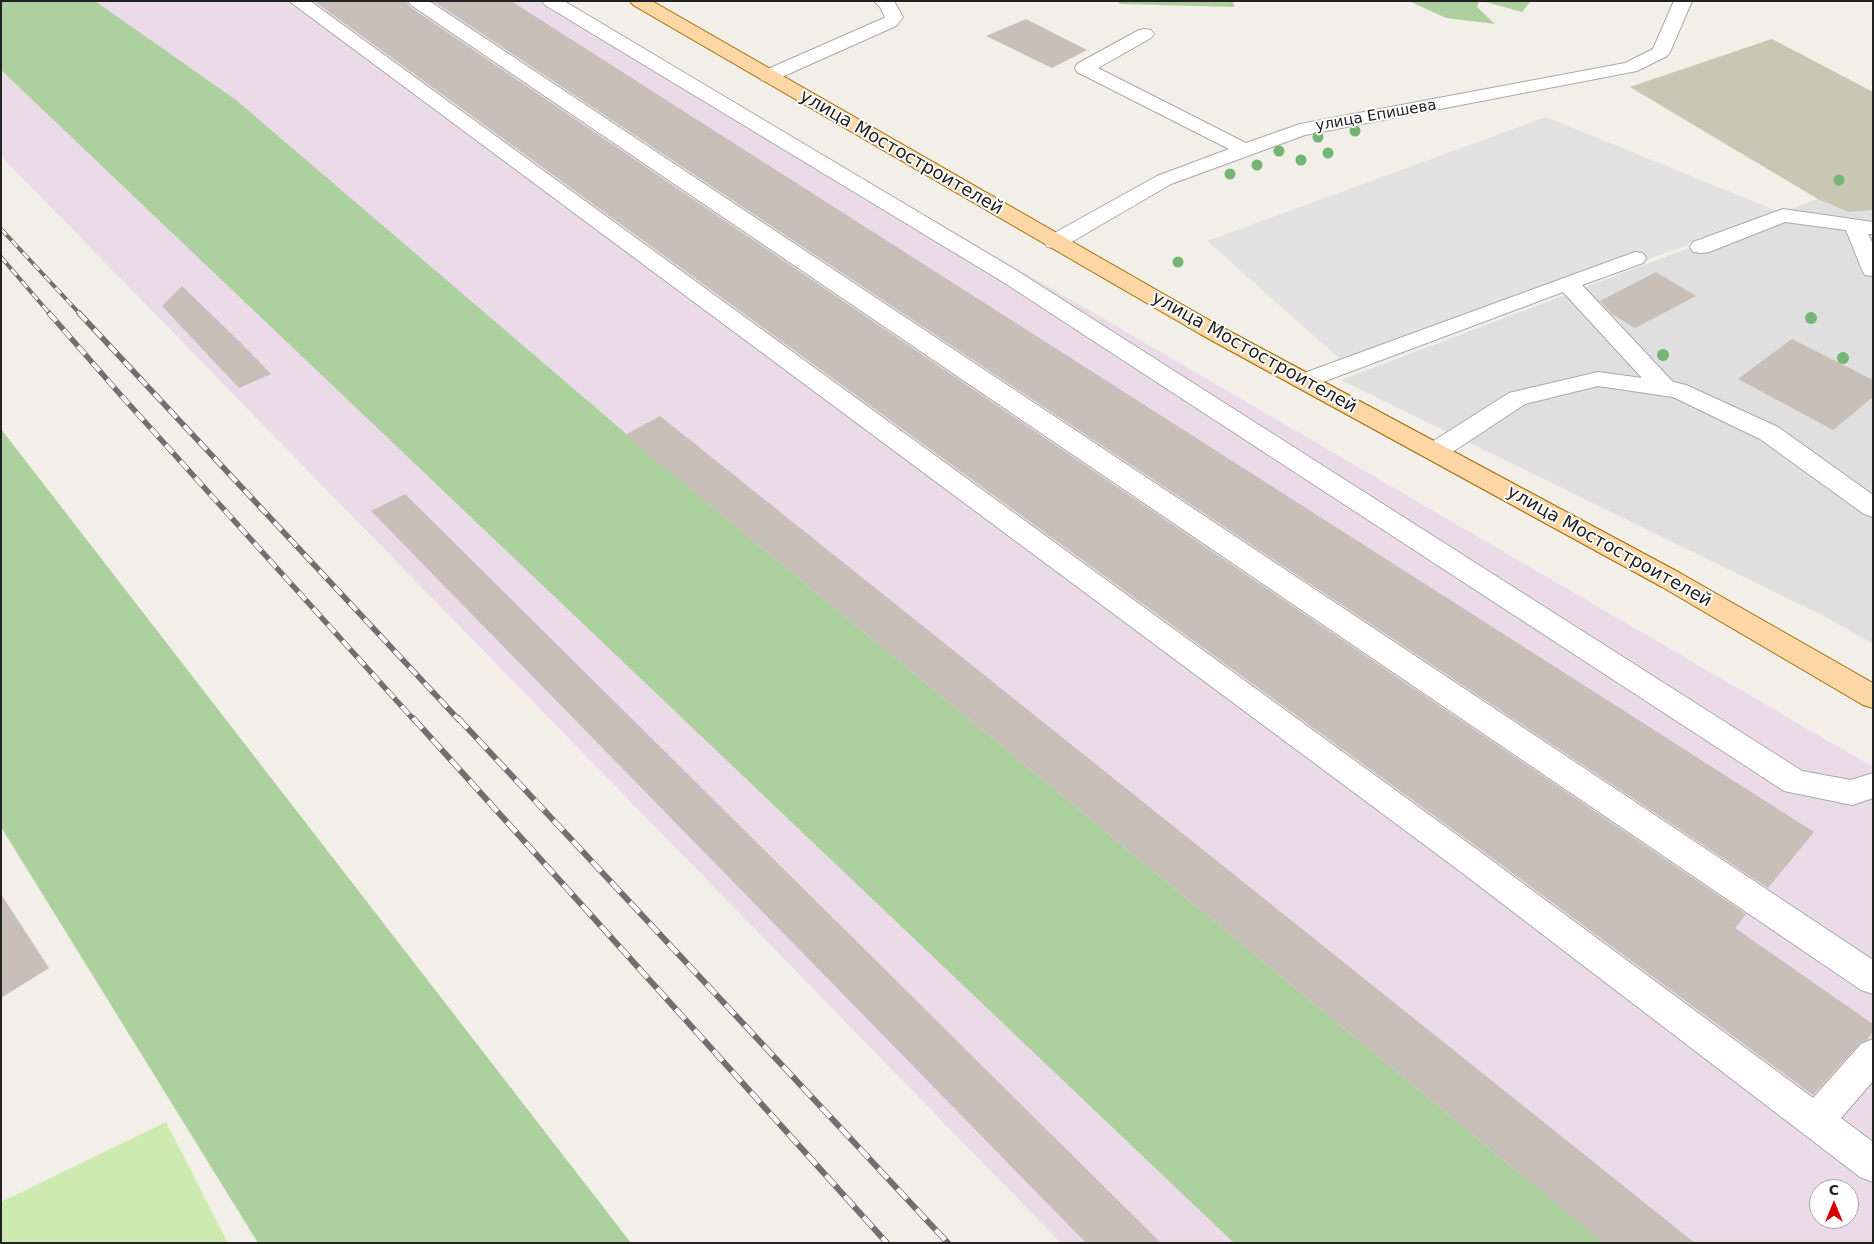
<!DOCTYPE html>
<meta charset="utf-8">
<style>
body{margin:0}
#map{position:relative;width:1874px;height:1244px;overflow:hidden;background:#f2efe9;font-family:"DejaVu Sans",sans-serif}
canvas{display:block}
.frame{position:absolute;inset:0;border:2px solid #222;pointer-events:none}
.north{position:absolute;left:1809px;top:1179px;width:50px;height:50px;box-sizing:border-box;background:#fff;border:1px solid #a7a7a7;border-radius:50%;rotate:0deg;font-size:14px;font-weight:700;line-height:20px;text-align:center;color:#222}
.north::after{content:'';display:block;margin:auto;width:18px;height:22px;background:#d40000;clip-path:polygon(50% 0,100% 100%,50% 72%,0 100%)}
</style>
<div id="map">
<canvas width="1874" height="1244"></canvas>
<div class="frame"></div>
<div class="north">С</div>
</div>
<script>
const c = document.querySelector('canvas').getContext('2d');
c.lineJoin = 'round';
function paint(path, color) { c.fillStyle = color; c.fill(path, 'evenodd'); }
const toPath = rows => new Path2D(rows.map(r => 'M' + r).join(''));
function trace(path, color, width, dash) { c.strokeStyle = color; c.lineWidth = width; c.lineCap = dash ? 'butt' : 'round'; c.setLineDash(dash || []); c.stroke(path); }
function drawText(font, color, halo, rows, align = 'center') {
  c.font = font + ' "DejaVu Sans",sans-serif'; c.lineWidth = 4; c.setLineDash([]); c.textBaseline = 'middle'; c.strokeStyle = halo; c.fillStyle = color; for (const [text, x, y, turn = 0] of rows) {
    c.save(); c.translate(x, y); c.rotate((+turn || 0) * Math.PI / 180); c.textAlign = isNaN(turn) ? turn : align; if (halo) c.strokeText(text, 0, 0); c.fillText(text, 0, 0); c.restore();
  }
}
const residential = toPath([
 [1772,39,1873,92,1873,644,1826,617,1341,380,1818,199,1630,87]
]);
const industrial = toPath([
 [1,1,558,1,1873,767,1873,1243,1061,1243,1,156],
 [1819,1189,1849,1189,1849,1219,1819,1219]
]);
const construction = toPath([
 [1772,39,1873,92,1873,210,1849,212,1818,199,1630,87]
]);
const grass = toPath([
 [166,1122,228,1243,1,1243,1,1202]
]);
const forest = toPath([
 [1,1,95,1,236,100,699,496,1507,1163,1607,1243,1234,1243,1,70],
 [1117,1,1233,1,1234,7,1120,4],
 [1409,1,1479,1,1477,7,1495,24,1446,18],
 [1482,1,1531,1,1522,12],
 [1,429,631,1243,258,1243,1,827]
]);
const parking = toPath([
 [1546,117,1777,211,1353,371,1207,241]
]);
const building = toPath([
 [314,1,406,1,410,7,1746,914,1735,928,1873,1024,1873,1031,1867,1040,1860,1043,1813,1095,1480,849],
 [433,1,511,1,1814,832,1768,888],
 [1026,19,1087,50,1052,68,986,36],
 [1656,272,1696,296,1635,328,1612,314,1600,301],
 [182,286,241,343,271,374,239,388,162,306],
 [1792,339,1873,380,1873,397,1833,430,1738,379],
 [660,416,1695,1243,1604,1243,625,435],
 [405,494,1161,1243,1086,1243,371,511],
 [1,894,49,968,1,998]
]);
const minor = toPath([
 [289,1,310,1,1479,851,1813,1098,1861,1044,1873,1039,1873,1081,1841,1118,1873,1142,1873,1182,1860,1177,1457,869,289,1],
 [408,1,429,1,1873,960,1873,994,1861,990,411,5,408,1],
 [542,1,564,1,1019,272,1802,771,1851,780,1873,773,1873,798,1852,805,1784,791,1003,282,545,5,542,1],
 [874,1,894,1,903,17,896,26,775,80,768,82,761,80,759,76,761,72,884,18,885,17,880,7,874,1],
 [1674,1,1692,1,1670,52,1667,56,1637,71,1305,135,1171,184,1063,247,1055,248,1047,247,1044,242,1047,237,1157,176,1229,149,1077,72,1075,68,1077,64,1139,30,1145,29,1151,30,1154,34,1151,38,1098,68,1246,143,1300,124,1625,63,1653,49,1674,1],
 [1783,209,1873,222,1873,234,1868,234,1873,244,1873,276,1865,275,1862,270,1846,230,1785,222,1709,252,1701,253,1693,252,1690,247,1693,242,1783,209],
 [1635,252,1643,253,1646,258,1643,263,1582,285,1673,382,1686,385,1778,427,1873,495,1873,517,1864,514,1760,439,1673,397,1598,386,1525,404,1445,457,1436,459,1427,457,1424,451,1427,445,1509,393,1598,372,1642,378,1563,292,1312,386,1304,389,1296,386,1292,381,1296,376,1635,252]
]);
const major = toPath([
 [630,1,652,1,1216,324,1680,573,1873,683,1873,708,1863,705,1662,587,1200,334,633,5,630,1]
]);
const railFar2 = toPath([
 [1,229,80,314],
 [1,257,50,314]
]);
const railFar1 = toPath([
 [49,313,118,392,414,720],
 [79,313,459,720]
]);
const rail = toPath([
 [413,718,887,1243],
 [458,718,948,1243]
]);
const trees = [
 [1355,131,5.5],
 [1318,137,5.5],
 [1279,151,5.5],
 [1328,153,5.5],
 [1301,160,5.5],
 [1257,165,5.5],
 [1230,174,5.5],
 [1839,180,5.5],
 [1178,262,5.5],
 [1811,318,6],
 [1663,355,6],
 [1843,358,6]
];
const farStreetnames = [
 ["улица Епишева",1376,116,-10]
];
const streetNames = [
 ["улица Мостостроителей",901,153,30],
 ["улица Мостостроителей",1254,353,29],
 ["улица Мостостроителей",1609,547,29]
];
paint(residential, '#e0dfdf');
paint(industrial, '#ebdbe8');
paint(construction, '#c7c7b4');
paint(grass, '#cdebb0');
paint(forest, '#add19e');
paint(parking, '#e2e2e2');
paint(building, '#c7bfb8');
trace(minor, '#a9a9a9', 2);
trace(major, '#a06b00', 2);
paint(minor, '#fff');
paint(major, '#fcd6a4');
trace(railFar2, '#707070', 4);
trace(railFar1, '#707070', 5.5);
trace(rail, '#707070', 6);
trace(railFar2, '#fff', 2.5, [8]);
trace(railFar1, '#fff', 4, [11]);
trace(rail, '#fff', 4.5, [14]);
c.fillStyle = '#74b475';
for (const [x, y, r] of trees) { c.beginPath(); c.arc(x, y, r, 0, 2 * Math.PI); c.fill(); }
drawText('15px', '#222', '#fff', farStreetnames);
drawText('18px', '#222', '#fff', streetNames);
</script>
